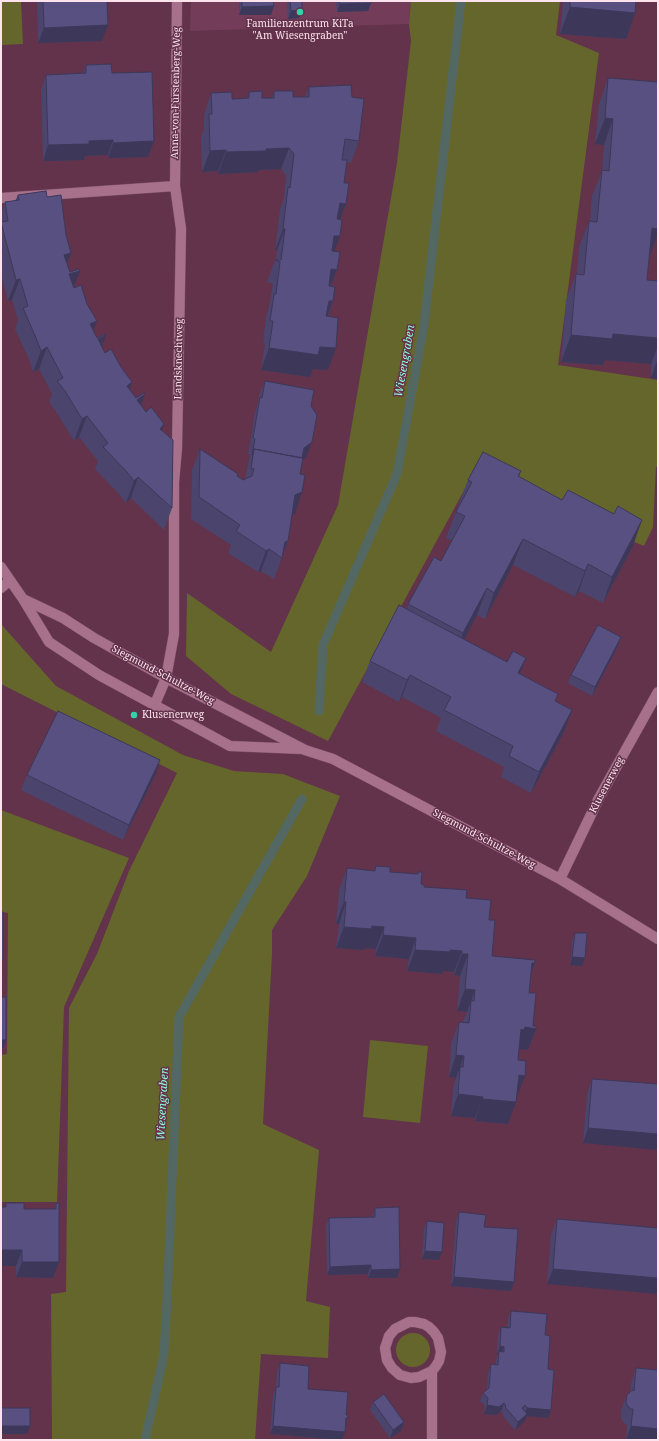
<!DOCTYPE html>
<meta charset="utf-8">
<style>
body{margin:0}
#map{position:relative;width:659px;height:1441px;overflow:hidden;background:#63324b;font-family:"Noto Serif",serif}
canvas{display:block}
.frame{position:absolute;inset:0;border:2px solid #fce3ee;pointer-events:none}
</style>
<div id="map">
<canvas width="659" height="1441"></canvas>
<div class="frame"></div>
</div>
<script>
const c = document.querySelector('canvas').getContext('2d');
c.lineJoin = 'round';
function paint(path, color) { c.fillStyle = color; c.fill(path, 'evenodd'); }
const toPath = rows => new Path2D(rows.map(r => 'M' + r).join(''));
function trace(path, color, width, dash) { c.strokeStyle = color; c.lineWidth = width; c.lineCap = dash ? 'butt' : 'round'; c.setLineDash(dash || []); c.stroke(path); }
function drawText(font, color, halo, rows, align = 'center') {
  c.font = font + ' "Noto Serif",serif'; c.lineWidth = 3; c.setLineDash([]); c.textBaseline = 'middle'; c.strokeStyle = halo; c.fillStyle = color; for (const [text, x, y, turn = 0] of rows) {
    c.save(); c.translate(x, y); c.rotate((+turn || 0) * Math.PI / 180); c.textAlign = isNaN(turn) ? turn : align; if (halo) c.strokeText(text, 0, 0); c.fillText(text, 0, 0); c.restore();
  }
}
const built = toPath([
 [191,1,411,1,409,24,190,31]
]);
const green = toPath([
 [1,1,21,1,23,44,1,45],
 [411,1,560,1,556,35,599,53,558,365,658,380,658,467,656,467,653,527,644,546,473,474,328,741,231,694,186,656,187,593,271,652,338,505,397,163,411,41,409,24],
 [1,624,56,686,183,755,234,771,283,774,340,796,307,876,272,930,272,954,263,1124,319,1150,306,1301,330,1307,328,1358,261,1354,255,1440,52,1440,51,1294,66,1292,69,1008,97,954,129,871,177,773,1,684],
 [1,810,129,858,64,1007,57,1202,1,1202,1,1055,7,1054,8,913,1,912],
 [370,1040,428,1046,420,1123,363,1117],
 '396 1350a17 17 0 1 1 34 0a17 17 0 1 1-34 0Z'
]);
const stream = toPath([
 [319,711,323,645,397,474,424,325,461,1],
 [145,1440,164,1354,167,1300,179,1017,302,799]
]);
const minor = toPath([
 [175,186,177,1],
 [1,198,175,186,181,229,177,448,174,482,174,634,166,678,155,704],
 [1,567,23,599,49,642,99,675,230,746,302,749],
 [1,588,9,581],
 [23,599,63,618,94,638,166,678,305,750,333,759,560,879,658,939],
 [560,879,599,798,658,692],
 [432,1371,419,1377,411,1378,400,1375,392,1368,387,1360,385,1348,389,1336,395,1329,409,1322,415,1322,424,1324,429,1327,434,1332,438,1338,441,1352,439,1361,436,1366,432,1371,432,1440]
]);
const wall = toPath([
 [37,1,107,1,102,41,38,43],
 [239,1,273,1,274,6,271,15,239,15],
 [287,1,302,1,302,10,299,18,288,19],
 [336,1,371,1,371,3,368,11,337,12],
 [563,1,636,1,635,13,626,39,560,34],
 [86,65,112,73,154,141,148,157,108,158,108,155,85,156,84,160,43,161,41,90,46,75,83,74],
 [608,78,650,255,649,255,647,280,658,281,658,379,651,378,651,364,605,360,603,365,561,362,566,300,576,274,577,274,579,247,589,221,590,221,592,196,602,171,604,145,595,144,599,104],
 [309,87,352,97,359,141,351,163,347,162,344,183,346,204,340,219,334,252,337,270,331,287,333,301,328,317,328,370,313,369,310,377,261,370,265,343,263,343,266,316,269,307,273,284,267,282,275,260,276,260,277,250,275,250,280,209,284,198,286,176,281,169,259,170,258,172,218,174,218,171,202,172,201,136,204,129,204,115,211,93,232,99,247,99,249,92,262,98,272,98,274,91,293,97,305,97],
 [18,195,47,197,74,287,93,330,105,353,130,390,141,405,162,430,172,508,164,530,131,498,126,503,119,494,95,469,98,461,79,437,74,441,57,413,49,402,52,394,39,369,33,372,29,359,15,329,18,320,12,300,8,301,1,274,1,214,5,202,15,201],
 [265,381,311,406,306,458,303,460,300,474,302,492,295,514,292,515,288,541,274,579,261,571,258,572,228,553,231,545,191,519,192,470,200,449,237,477,243,480,245,479,250,454,248,454,255,413,258,403,259,396],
 [521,471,519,477,633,546,603,603,579,591,575,597,513,565,485,619,477,615,464,639,507,662,526,658,520,674,558,694,555,701,572,710,564,732,531,793,501,777,504,767,436,731,441,718,402,697,399,702,362,682,370,661,407,609,408,604,441,561,452,541,446,538,468,480],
 [621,637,618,646,592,696,568,683,571,675],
 [27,775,155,776,123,840,21,790],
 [376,866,390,872,417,874,418,872,421,884,424,887,466,898,489,920,492,956,535,963,531,974,529,993,533,1026,536,1029,528,1050,519,1049,517,1097,508,1124,475,1121,475,1118,451,1116,453,1088,456,1078,449,1077,451,1044,459,1022,463,1022,467,1012,457,1011,460,976,454,975,454,972,443,971,442,974,407,971,409,959,375,956,376,949,364,948,364,950,336,948,339,924,336,923,339,890,347,868,374,871],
 [575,933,582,966,570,965,572,941],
 [592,1079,658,1084,583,1143,587,1094],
 [6,1203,24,1209,54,1209,56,1203,59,1262,53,1278,16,1277,16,1266,5,1207],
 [375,1208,397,1278,368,1278,368,1274,327,1275,326,1226,329,1218,372,1217],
 [459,1212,484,1227,514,1282,511,1291,451,1286,456,1221],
 [557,1219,658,1228,547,1284,551,1235],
 [427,1221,439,1260,422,1259,424,1229],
 [511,1311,545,1335,548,1369,548,1418,527,1416,524,1422,515,1430,502,1415,503,1413,501,1411,496,1415,484,1414,485,1406,480,1401,483,1393,487,1390,488,1373,491,1364,496,1365,496,1360,498,1355,497,1354,498,1335,501,1327,507,1328,508,1319],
 [280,1363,345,1425,342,1440,270,1434,273,1395,276,1387,277,1372],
 [636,1368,658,1370,658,1440,626,1440,627,1425,625,1424,621,1419,621,1411,627,1395,630,1392,631,1384],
 [373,1402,404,1422,401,1431,390,1438,370,1410]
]);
const shadedWall = toPath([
 [371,3,368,11,337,12,340,4],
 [274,6,271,15,239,15,242,7],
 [570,7,635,13,626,39,560,34],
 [302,10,299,18,288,19,291,11],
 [108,25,102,41,38,43,44,28],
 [605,118,613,119,604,145,595,144],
 [113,140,108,155,85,156,84,160,43,161,48,145,89,141],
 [154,141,148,157,108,158,113,143],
 [289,148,281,169,259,170,258,172,218,174,226,152,266,149],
 [226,150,218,171,202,172,210,151],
 [340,203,346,204,338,225,332,225],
 [652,228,658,229,658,234,650,255,642,254],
 [283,229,285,229,277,250,275,250],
 [334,236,340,236,332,258,326,257],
 [71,253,63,275,64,255],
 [331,269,337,270,329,291,323,291],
 [80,271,72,292,69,274],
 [20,279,12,300,8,301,16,280],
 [329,301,333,301,325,323],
 [97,321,89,342,90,324],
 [613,334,658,338,658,346,651,364,605,360,603,365,561,362,571,335],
 [106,335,98,357,98,339],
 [47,347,39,369,33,372,41,351],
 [320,347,336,348,328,370,313,369,310,377,261,370,269,348],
 [658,358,658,379,651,378],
 [132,382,125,404,127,386],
 [145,394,137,416,137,400],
 [87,416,79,437,74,441,82,419],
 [164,424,156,446,160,429],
 [312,442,306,458,298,463,304,448],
 [138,477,131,498,126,503,134,481],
 [302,492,295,514,287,517,295,495],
 [642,520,633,546,603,603,612,577],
 [523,539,513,565,485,619,494,593],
 [288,541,280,563,282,558,285,542],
 [269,549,261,571,258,572,266,551],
 [588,564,579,591,575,597,585,571],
 [487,588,477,615,454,659,463,633],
 [621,637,618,646,592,696,595,687],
 [526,658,518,679,518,673],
 [410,675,402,697,399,702,407,680],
 [572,710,564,732,531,793,539,772],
 [160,760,155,776,123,840,129,825],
 [344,902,346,902,339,924,336,923],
 [372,926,384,927,376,949,364,948,364,950,336,948,344,927],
 [383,935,416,938,409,959,375,956],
 [415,950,450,950,462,951,454,972,443,971,442,974,407,971],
 [462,954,468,954,460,976,454,975],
 [572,957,585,958,582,966,570,965],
 [532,963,535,963,527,984],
 [465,989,475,990,467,1012,457,1011],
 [525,1027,536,1029,528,1050,517,1049,521,1029],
 [1,1040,6,1040,3,1048,1,1048],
 [456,1055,464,1056,456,1078,449,1077],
 [519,1075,525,1076,517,1097],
 [458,1094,483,1097,475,1118,451,1116],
 [482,1099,516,1102,508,1124,475,1121],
 [588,1128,658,1134,658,1150,583,1143],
 [1,1250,22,1250,16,1266,1,1266],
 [425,1251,442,1252,439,1260,422,1259],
 [22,1262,59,1262,53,1278,16,1277],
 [371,1265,368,1274,327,1275,330,1267],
 [400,1269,397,1278,368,1278,371,1270],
 [553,1269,658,1278,658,1294,547,1284],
 [454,1277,514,1282,511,1291,451,1286],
 [500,1346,504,1347,501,1355,499,1351,498,1355,497,1354],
 [504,1403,501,1411,496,1415,484,1414,487,1405],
 [527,1408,551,1410,548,1418,527,1416,524,1422,515,1430,518,1422,524,1416],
 [404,1422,401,1431,390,1438,393,1430],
 [1,1426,30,1426,27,1434,1,1434],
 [273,1426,345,1432,342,1440,270,1434],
 [631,1426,658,1429,658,1440,626,1440]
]);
const building = toPath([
 [43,1,107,1,108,25,44,28,43,1],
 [242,1,273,1,274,6,242,7,242,1],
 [290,1,302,1,302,10,291,11,290,1],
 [339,1,371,1,371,3,340,4,339,1],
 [570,1,636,1,635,13,570,7,570,1],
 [111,64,112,73,152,72,154,141,113,143,113,140,89,141,89,144,48,145,46,75,86,73,86,65,111,64],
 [608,78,658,82,658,229,652,228,647,280,658,281,658,338,613,334,612,339,571,335,576,274,584,275,589,221,597,222,602,170,609,171,613,119,605,118,608,78],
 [351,85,352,97,364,99,359,141,345,139,342,160,347,160,344,183,349,183,346,204,340,203,337,219,342,220,340,236,334,236,332,251,340,252,337,270,331,269,329,286,335,287,333,301,329,301,326,316,338,318,336,348,320,347,318,355,269,348,273,321,270,321,274,294,276,294,280,262,275,260,281,260,285,229,283,229,288,187,290,188,294,154,289,148,266,149,266,151,226,152,226,150,210,151,209,114,212,114,211,93,232,92,232,99,249,98,249,92,262,91,262,98,274,98,274,91,293,91,293,97,309,97,309,87,351,85],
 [46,191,47,197,61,195,66,235,71,253,64,255,70,272,79,269,80,271,69,274,74,288,81,285,87,304,97,321,90,324,97,338,105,334,106,335,98,339,105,353,111,349,121,367,132,382,127,386,136,398,144,393,145,394,137,400,146,412,151,407,164,424,160,429,173,440,172,508,138,477,134,481,127,472,103,447,108,443,87,416,82,419,65,391,57,381,63,378,47,347,41,351,36,338,23,308,28,306,20,279,16,280,1,222,8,221,5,202,19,200,18,195,46,191],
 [265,381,314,390,311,406,317,415,312,442,304,448,302,458,254,449,252,455,255,439,253,438,260,397,262,398,265,381],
 [200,449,238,474,237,476,243,480,252,476,254,469,251,468,254,449,303,458,300,474,305,475,302,492,295,495,288,541,285,542,282,558,269,549,266,551,236,531,240,525,199,497,200,449],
 [483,452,521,471,518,476,562,500,568,490,614,514,618,506,642,520,612,577,588,564,585,571,523,539,494,593,487,588,463,633,408,604,434,557,441,561,465,516,456,512,472,482,468,480,483,452],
 [399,605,507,662,513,651,526,658,518,673,558,694,555,701,572,710,539,772,509,756,513,746,444,710,451,697,410,675,407,680,370,661,399,605],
 [598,625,621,637,595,687,571,675,598,625],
 [58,711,160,760,129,825,27,775,58,711],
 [376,866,390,867,390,872,418,874,418,872,422,872,421,884,424,885,424,887,467,890,466,898,491,900,489,920,495,920,492,956,535,960,535,963,532,963,529,993,536,993,533,1026,536,1026,536,1029,525,1027,524,1030,521,1029,518,1060,526,1061,525,1076,519,1075,516,1102,482,1099,483,1097,458,1094,460,1067,463,1067,464,1056,456,1055,459,1022,469,1023,471,1001,474,1001,475,990,465,989,468,954,462,954,462,951,450,950,450,952,415,950,416,938,383,935,384,927,372,926,371,929,344,927,346,902,344,902,347,868,375,871,376,866],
 [1,912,3,912,3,959,1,959,1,912],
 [575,933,587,933,585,958,572,957,575,933],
 [1,997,6,997,6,1040,1,1040,1,997],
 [592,1079,658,1084,658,1134,588,1128,592,1079],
 [6,1203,24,1203,24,1209,56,1209,56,1203,59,1203,59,1262,22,1262,22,1250,1,1250,1,1207,6,1207,6,1203],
 [399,1207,400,1269,371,1270,371,1265,330,1267,329,1218,375,1217,375,1208,399,1207],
 [459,1212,486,1215,484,1227,518,1229,514,1282,454,1277,459,1212],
 [557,1219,658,1228,658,1278,553,1269,557,1219],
 [427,1221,444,1223,442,1252,425,1251,427,1221],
 [511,1311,547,1314,545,1335,550,1336,548,1369,554,1370,551,1410,527,1408,525,1405,522,1408,527,1414,518,1422,505,1407,506,1406,504,1403,499,1407,487,1405,488,1398,483,1393,489,1388,491,1364,498,1365,499,1351,504,1352,504,1347,500,1346,501,1327,510,1328,511,1311],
 [280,1363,309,1366,308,1389,348,1392,346,1415,348,1415,348,1418,346,1418,345,1432,273,1426,276,1387,279,1387,280,1363],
 [636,1368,658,1370,658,1429,631,1426,633,1409,630,1409,626,1403,627,1395,632,1390,634,1391,636,1368],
 [384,1394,404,1422,393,1430,373,1402,384,1394],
 [1,1408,30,1408,30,1426,1,1426,1,1408]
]);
const markers = [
 [300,12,4,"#31d4a9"],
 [134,715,4,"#31d4a9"]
];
const poiNames = [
 ["Familienzentrum KiTa",300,24],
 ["\"Am Wiesengraben\"",300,36],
 ["Klusenerweg",142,715,"left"]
];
const streetNames = [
 ["Anna-von-Fürstenberg-Weg",176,93,-89],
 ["Landsknechtweg",179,359,-89],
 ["Siegmund-Schultze-Weg",163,675,28],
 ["Klusenerweg",607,785,-62],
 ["Siegmund-Schultze-Weg",484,839,28]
];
const waterNames = [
 ["Wiesengraben",405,361,-80],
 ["Wiesengraben",163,1104,-87]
];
paint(built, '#733c58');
paint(green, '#65662c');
trace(stream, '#546863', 9);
trace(minor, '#795166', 11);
trace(minor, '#a8718b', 10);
paint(wall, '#4b456e');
paint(shadedWall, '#3d385a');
paint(building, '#575080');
trace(building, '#3d385a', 1);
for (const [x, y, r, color] of markers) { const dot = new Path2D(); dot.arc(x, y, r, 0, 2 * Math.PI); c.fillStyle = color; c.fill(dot); trace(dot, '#63324b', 1.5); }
drawText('10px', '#fce3ee', '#63324b', poiNames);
drawText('10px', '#fce3ee', '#63324b', streetNames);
drawText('italic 11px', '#92fcd8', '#63324b', waterNames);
</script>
